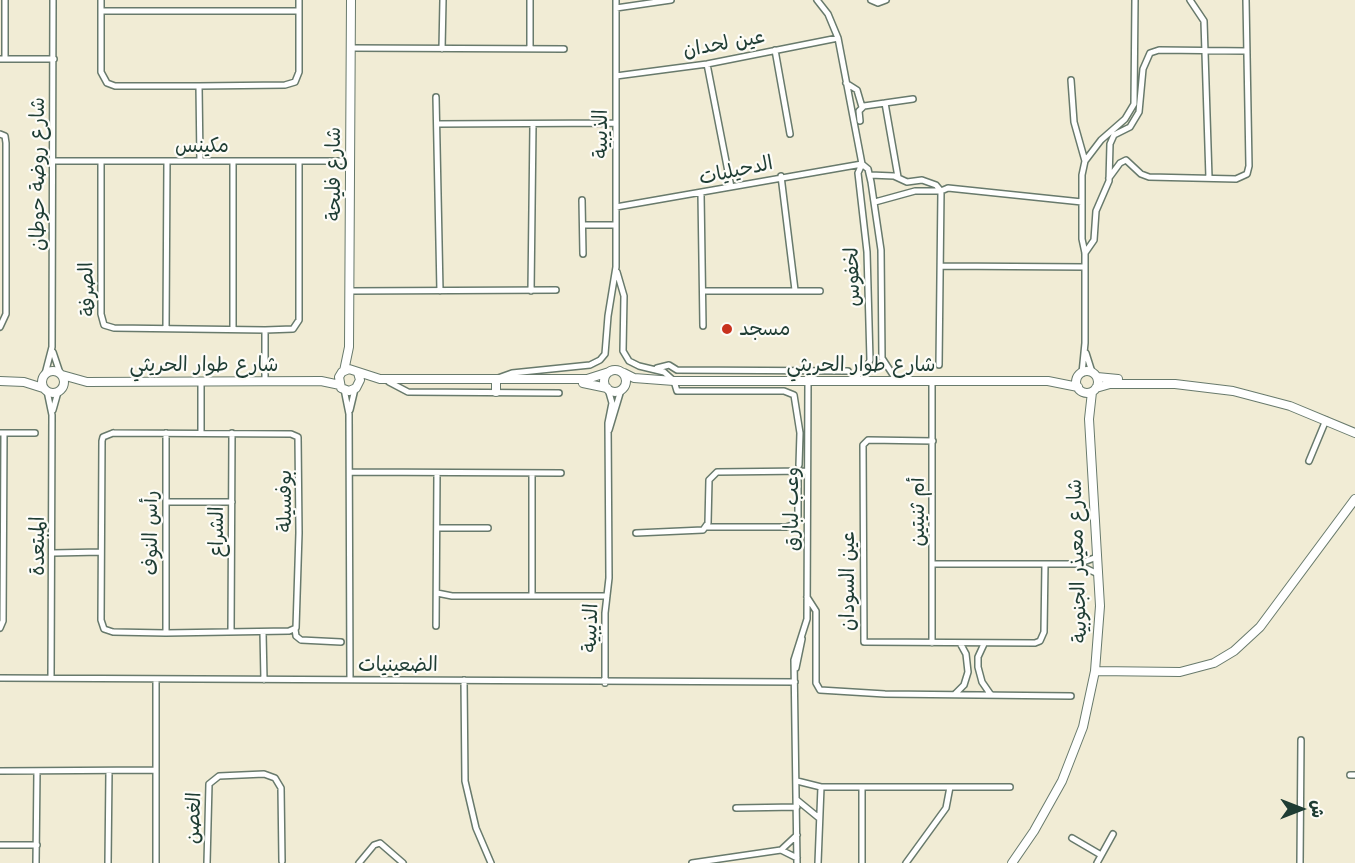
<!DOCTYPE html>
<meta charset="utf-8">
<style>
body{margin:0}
#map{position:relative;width:1355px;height:863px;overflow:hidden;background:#f1ecd5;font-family:"Playpen Sans","Playpen Sans Arabic",sans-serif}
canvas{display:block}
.north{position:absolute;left:1271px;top:779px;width:60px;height:60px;-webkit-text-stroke:4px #fdfcf7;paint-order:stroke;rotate:90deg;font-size:16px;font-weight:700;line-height:24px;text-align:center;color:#1f3d34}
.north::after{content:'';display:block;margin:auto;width:21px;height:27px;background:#1f3d34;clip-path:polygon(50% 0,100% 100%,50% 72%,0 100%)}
</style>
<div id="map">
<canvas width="1355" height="863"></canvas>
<div class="north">ش</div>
</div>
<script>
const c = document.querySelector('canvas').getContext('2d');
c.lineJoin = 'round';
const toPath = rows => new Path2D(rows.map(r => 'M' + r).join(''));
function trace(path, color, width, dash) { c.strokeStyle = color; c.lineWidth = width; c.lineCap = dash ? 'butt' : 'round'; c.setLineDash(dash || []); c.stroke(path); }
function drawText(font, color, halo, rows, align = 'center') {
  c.font = font + ' "Playpen Sans","Playpen Sans Arabic",sans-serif'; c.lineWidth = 4.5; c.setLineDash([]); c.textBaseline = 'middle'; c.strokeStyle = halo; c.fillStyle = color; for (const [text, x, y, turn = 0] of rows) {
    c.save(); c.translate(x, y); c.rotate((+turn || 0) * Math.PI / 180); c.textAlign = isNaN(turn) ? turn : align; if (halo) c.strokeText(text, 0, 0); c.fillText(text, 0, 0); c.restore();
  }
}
const street = toPath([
 [101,0,101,72,107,83,115,86,199,86,285,85,295,82,299,72,299,0],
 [530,0,530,49],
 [817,0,828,14,838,38,862,164,858,173,867,252,870,360,866,369,851,381],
 [871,0,878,3,886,0],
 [1190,0,1204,21,1209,178],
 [616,8,671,0],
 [101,11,299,11],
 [351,48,564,49],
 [442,49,443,0],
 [775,50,790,134],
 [0,59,54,59],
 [5,59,5,0],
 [707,64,731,187],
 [616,76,707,64,838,38],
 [1071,80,1074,122,1085,161,1082,175,1082,239,1085,253,1085,343,1082,373],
 [846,83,857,90,862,107],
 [199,86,200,161],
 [436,97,440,291],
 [885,103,898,177],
 [860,121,859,111,864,106,913,99],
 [437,124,616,123],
 [0,134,5,136,6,143,6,314,0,327],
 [53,161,351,161],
 [101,161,101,314,104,325,114,328,265,330,293,329,299,320,299,161],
 [1085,161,1101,140,1125,119,1134,104,1135,0],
 [862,164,868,169,871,182,881,250,882,358,897,381],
 [870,175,894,176,907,182,922,180,936,185,941,191],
 [781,176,795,290],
 [1109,178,1120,163,1126,160,1141,174,1149,177,1236,179,1247,174,1249,166,1246,0],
 [701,194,703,326],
 [582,200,583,254],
 [875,202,915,191,941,191],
 [616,207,862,164],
 [583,225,616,225],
 [1085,253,1094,240,1096,211,1109,181,1110,144,1114,135,1130,127,1139,112,1143,69,1150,53,1159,50,1247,51],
 [941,266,1085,267],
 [617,272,624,296,623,351,629,361,639,366,664,372,674,381,677,391,784,391,794,395,800,433,799,465],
 [350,291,556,290],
 [531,291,533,125],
 [704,291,820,291],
 [166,328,167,161],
 [233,329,233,161],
 [53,352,60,373],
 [1086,353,1092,372],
 [939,365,941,191,948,188,1082,202],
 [657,368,669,365,677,370,848,371],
 [45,374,52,347,53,0],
 [498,378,512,373,590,365,600,360,605,354,608,316,616,267,616,0],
 [265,381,265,330],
 [932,381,932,643],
 [201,382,201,433],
 [389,382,408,392,559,393],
 [344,389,349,414,350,680],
 [47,391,52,415,51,678],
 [53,410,58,392],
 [350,410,355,389],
 [609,430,621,390],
 [0,433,35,433],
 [113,433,291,434,298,437,299,533,296,628,289,631,166,633,113,632,104,629,101,620,102,441,103,437,113,433],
 [933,441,868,440,863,445,864,642,1035,643,1040,641,1044,632,1045,564],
 [1309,461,1326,420],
 [350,472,561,473],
 [532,473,532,596],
 [166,502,232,502],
 [706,527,786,527,795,524,798,516,798,478],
 [438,528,488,528],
 [636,533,703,530,708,523,709,480,717,472,807,471],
 [53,553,101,552],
 [932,564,1078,564,1097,557],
 [1079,565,1098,574],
 [437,593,452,596,607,596],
 [807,597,816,611,816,683,820,690,885,694,1071,696],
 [436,626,437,473],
 [0,628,3,621,4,433],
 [295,629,296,636,301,640,341,642],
 [231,631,232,433],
 [263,632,264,680],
 [166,633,166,433],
 [984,644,978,657,978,667,982,682,991,695],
 [796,668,802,639],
 [0,678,795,682],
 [464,680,465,781,476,828,491,863],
 [605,683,605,613,609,578,608,423,612,403,608,389],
 [955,694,964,685,968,672,966,654,960,643],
 [0,771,156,770],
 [1350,775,1355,775],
 [797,781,821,787,1010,787],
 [862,787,862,863],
 [797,800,819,818],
 [736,808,797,807],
 [1072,838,1101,855],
 [0,845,37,845],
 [781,850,797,858],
 [36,863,37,771],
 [108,863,109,771],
 [156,863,156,679],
 [207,863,209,784,219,776,264,774,275,778,281,788,282,861],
 [359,863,374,845,380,843,403,863],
 [692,863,781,850,797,835],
 [797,863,794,660,807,619,808,381],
 [818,863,821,787],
 [906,863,946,808,950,787],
 [1097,863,1113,834],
 [1300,863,1301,740]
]);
const secondary = toPath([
 '604 381a11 11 0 1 1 22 0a11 11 0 1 1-22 0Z',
 '42 382a11 11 0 1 1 22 0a11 11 0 1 1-22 0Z',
 [344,371,349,347,351,0],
 '1076 382a11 11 0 1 1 22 0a11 11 0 1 1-22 0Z',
 [358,373,360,380,356,388,349,391,341,388,339,377,342,372,349,369,380,379,587,379,609,372],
 [624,373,634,378,674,381,1048,381,1078,387],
 [62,375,87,382,321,381,340,385],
 [1097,377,1118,379],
 [0,381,24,382,43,388],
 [583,383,607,388],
 [1096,388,1110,384,1175,384,1233,391,1290,406,1355,433],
 [496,392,496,379],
 [1095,671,1180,672,1214,663,1234,651,1260,627,1355,499],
 [1012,863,1034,831,1062,781,1083,727,1095,671,1100,606,1089,419,1092,392]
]);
const markers = [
 [727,329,6,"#c8321e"]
];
const streetNames = [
 ["عين لحدان",724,44,-10],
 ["الذيبية",601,134,-90],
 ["مكينس",202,146],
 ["الدحيليات",736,171,-12],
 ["شارع روضة حوطان",38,174,-90],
 ["شارع فليحة",334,174,-90],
 ["لخفوس",853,277,-92],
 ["الصرفة",88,289,-93],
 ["شارع طوار الحريثي",204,365],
 ["شارع طوار الحريثي",861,365],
 ["بوفسيلة",285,501,-90],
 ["وعب لبارق",792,509,-90],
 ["أم ثنيتين",918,512,-90],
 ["الشراع",217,532,-90],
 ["رأس النوف",151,533,-90],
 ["المبتعدة",38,546,-90],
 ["شارع معيذر الجنوبية",1078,561,-92],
 ["عين السودان",848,581,-90],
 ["الذيبية",591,628,-88],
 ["الضعينيات",398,665],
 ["الغصن",194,818,-88]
];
const poiNames = [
 ["مسجد",739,329]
];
trace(street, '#687a6c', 8);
trace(secondary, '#687a6c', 10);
trace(street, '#fff', 5);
trace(secondary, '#fff', 8);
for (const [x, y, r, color] of markers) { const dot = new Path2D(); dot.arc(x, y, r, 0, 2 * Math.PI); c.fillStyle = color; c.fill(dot); trace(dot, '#fdfcf7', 2); }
drawText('20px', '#1f3d34', '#fdfcf7', streetNames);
drawText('20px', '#1f3d34', '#fdfcf7', poiNames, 'left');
</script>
